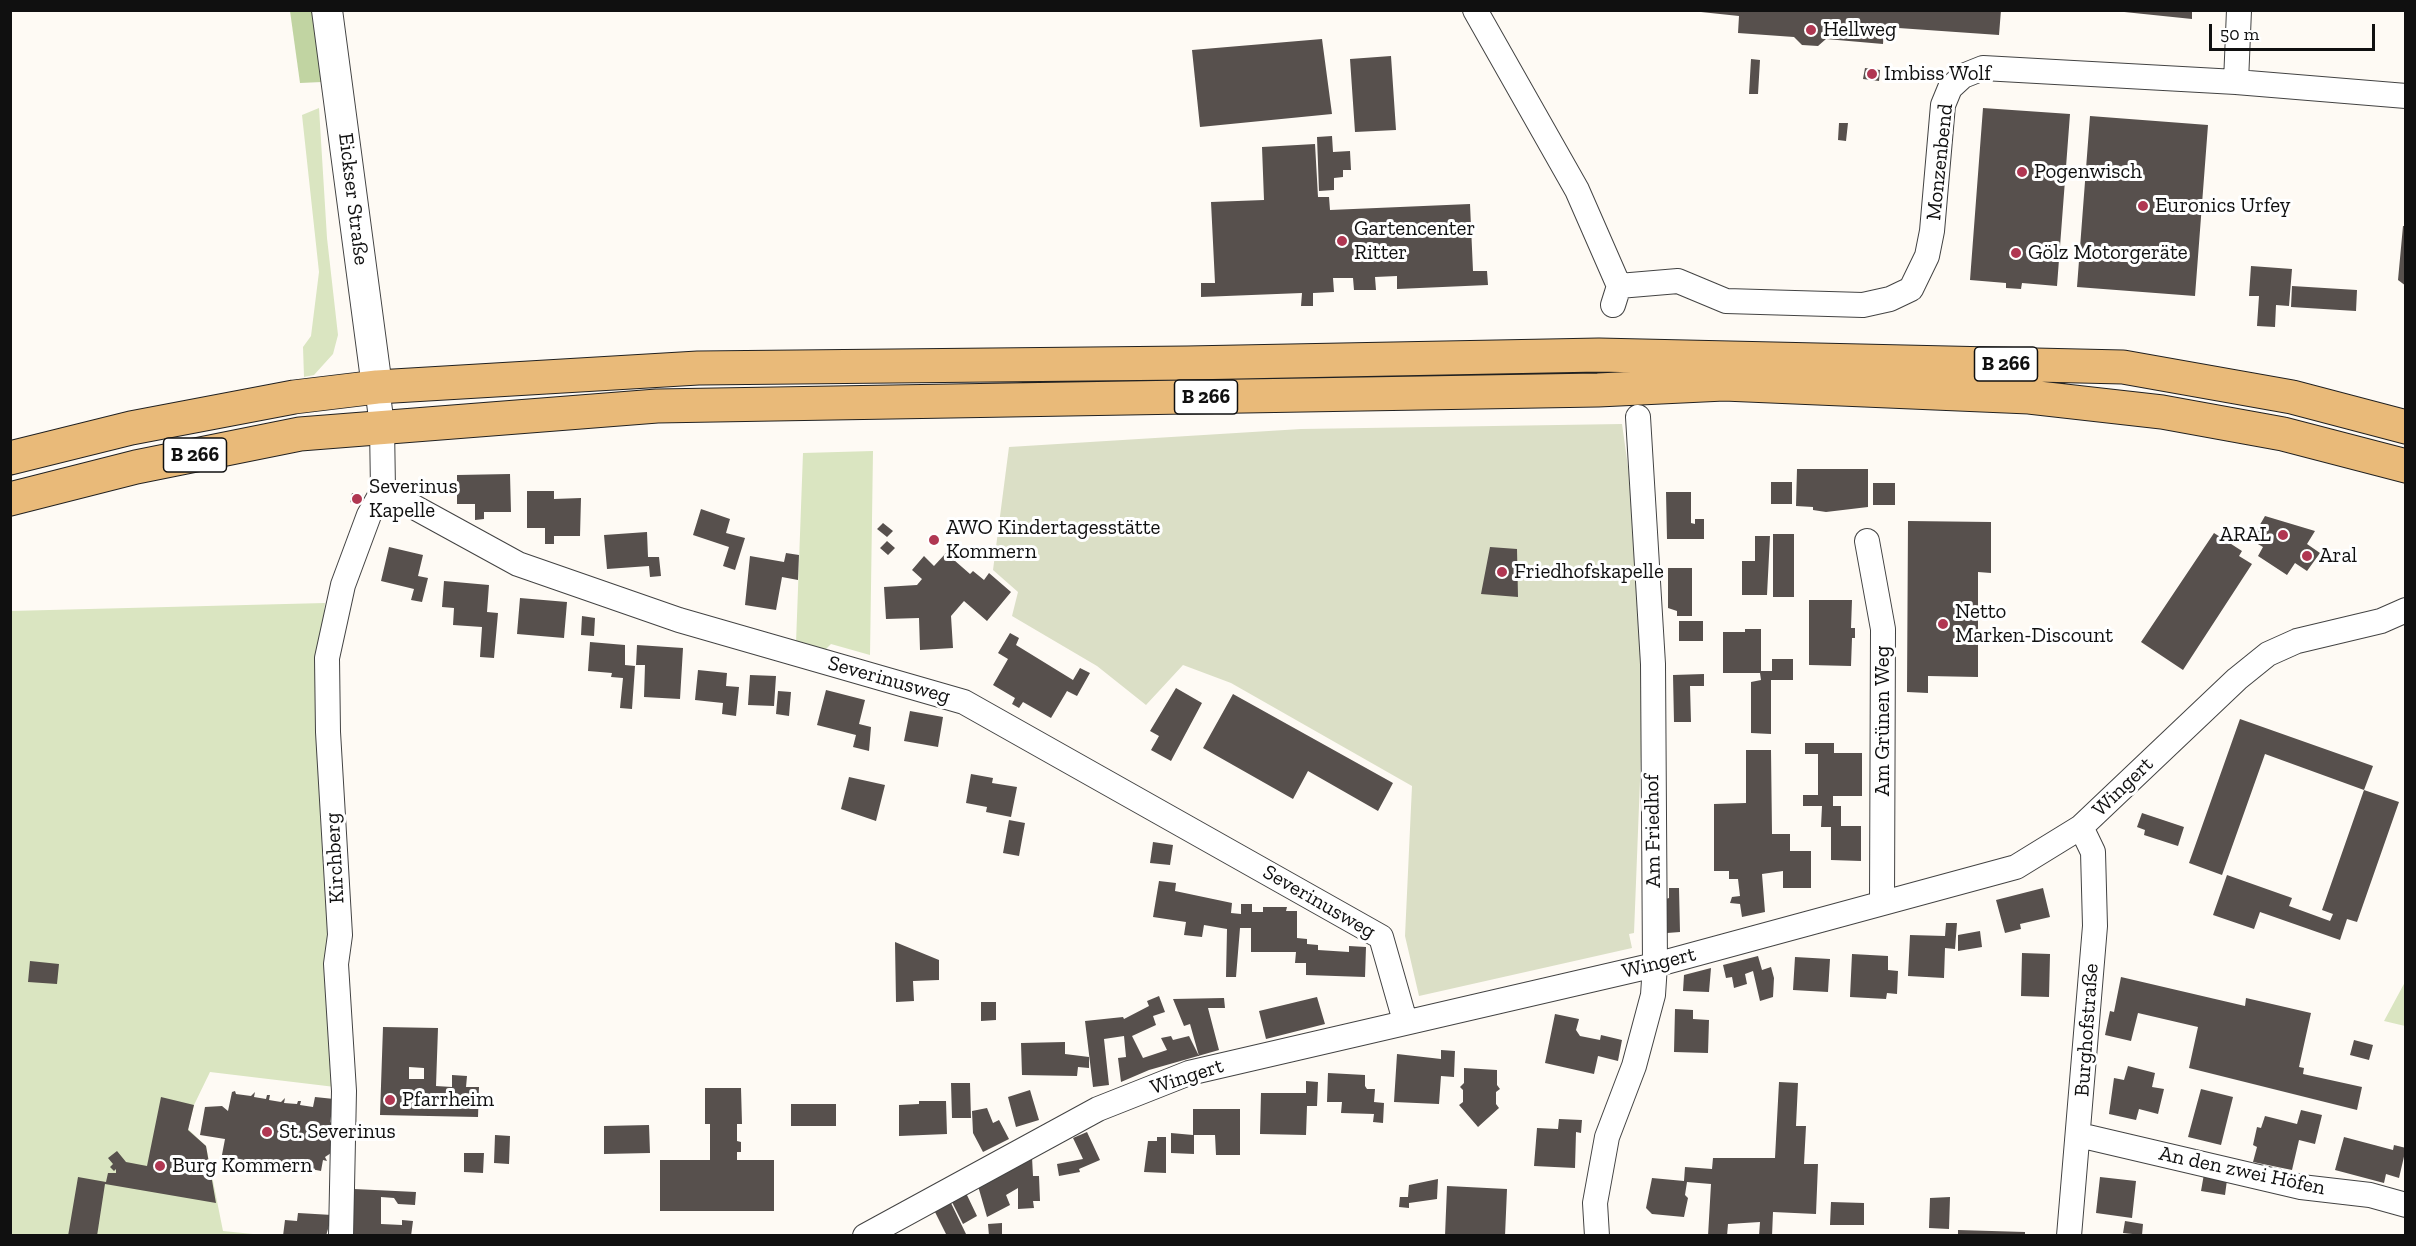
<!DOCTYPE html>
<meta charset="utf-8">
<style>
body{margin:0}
#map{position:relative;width:2416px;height:1246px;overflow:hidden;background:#fefaf4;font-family:"Zilla Slab",serif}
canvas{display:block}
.frame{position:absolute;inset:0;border:12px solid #101010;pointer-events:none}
.scale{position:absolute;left:2209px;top:24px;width:166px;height:27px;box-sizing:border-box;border:3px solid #101010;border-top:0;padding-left:8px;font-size:18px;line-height:21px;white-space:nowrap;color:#101010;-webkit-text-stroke:4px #fff;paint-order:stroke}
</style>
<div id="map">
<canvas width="2416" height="1246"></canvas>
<div class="frame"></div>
<div class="scale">50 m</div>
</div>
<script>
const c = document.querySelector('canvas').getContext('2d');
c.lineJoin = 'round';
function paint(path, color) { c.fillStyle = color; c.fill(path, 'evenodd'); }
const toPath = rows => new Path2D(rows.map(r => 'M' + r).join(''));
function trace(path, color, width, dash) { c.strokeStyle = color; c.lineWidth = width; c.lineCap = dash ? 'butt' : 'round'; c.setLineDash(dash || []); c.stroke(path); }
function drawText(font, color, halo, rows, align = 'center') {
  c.font = font + ' "Zilla Slab",serif'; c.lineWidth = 6; c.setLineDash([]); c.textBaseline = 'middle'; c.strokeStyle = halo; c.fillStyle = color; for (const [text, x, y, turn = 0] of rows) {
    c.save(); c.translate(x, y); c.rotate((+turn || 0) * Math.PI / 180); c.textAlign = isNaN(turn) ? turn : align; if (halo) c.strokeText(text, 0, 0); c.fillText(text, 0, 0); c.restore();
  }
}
const green = toPath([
 [319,108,327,238,338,335,333,354,314,375,304,377,303,347,311,336,319,272,302,115],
 [873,451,870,655,831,644,823,652,796,643,803,453],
 [325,603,318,682,327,816,327,955,335,1087,210,1072,194,1105,188,1129,206,1146,223,1231,263,1235,11,1235,10,611],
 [2405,982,2405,1026,2384,1021]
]);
const forest = toPath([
 [290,11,312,11,322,82,300,83]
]);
const cemetery = toPath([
 [1622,424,1647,602,1634,933,1629,934,1632,948,1419,996,1405,936,1412,786,1231,683,1183,665,1146,705,1097,666,1012,616,1018,592,993,570,1009,447,1301,429]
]);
const building = toPath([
 [1682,10,2001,10,1999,35,1884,27,1883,44,1826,39,1818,46,1802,45,1794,37,1738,33,1739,16],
 [2105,10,2192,10,2192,19],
 [1322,39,1332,114,1200,127,1192,50],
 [1391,56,1396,130,1355,132,1350,59],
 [1751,59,1760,60,1758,94,1749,94],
 [1865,68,1880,70,1879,81,1863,79],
 [1983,108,2070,114,2057,286,2022,283,2021,289,2006,288,2006,283,1970,280],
 [2090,116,2208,125,2195,296,2077,287],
 [1839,123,1848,123,1846,141,1838,140],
 [1332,136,1333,152,1350,151,1351,170,1343,170,1343,177,1334,178,1334,190,1319,191,1317,137],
 [1315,144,1318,197,1329,197,1330,210,1470,204,1473,271,1487,271,1488,285,1397,289,1397,276,1375,277,1376,290,1354,290,1353,278,1333,278,1334,292,1313,293,1313,306,1301,306,1302,293,1201,297,1201,283,1215,283,1211,202,1264,200,1262,147],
 [2403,226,2406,226,2406,286,2398,280],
 [2251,266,2292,269,2289,306,2276,305,2275,327,2257,326,2259,296,2249,296],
 [2292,286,2357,290,2356,311,2291,307],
 [1797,469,1868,469,1868,507,1826,512,1813,510,1813,507,1796,506],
 [510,474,511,512,484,512,484,519,475,520,475,504,457,504,457,475],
 [1771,482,1792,482,1792,504,1771,504],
 [1873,483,1895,483,1895,505,1873,505],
 [527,491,554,491,554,499,581,498,580,536,554,536,554,544,545,544,545,528,527,528],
 [1666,492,1691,492,1691,523,1695,524,1695,519,1704,519,1704,539,1667,539],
 [352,493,363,495,361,505,350,502],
 [701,509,730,519,726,533,745,538,735,570,723,566,729,547,693,535],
 [2265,516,2315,531,2307,544,2320,553,2307,571,2295,563,2287,575,2258,556,2263,547,2251,540],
 [1908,521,1991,522,1991,573,1978,572,1978,677,1928,676,1928,693,1907,692],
 [883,523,893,531,887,537,877,529],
 [647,532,648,557,659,557,661,576,650,577,649,566,607,569,604,535],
 [2214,533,2242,551,2239,556,2252,564,2183,670,2141,642],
 [1773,534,1794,534,1794,597,1773,597],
 [1755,536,1770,536,1767,595,1742,595,1742,561,1755,561],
 [887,541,895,548,888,555,880,548],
 [389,547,423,555,418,576,428,578,422,602,411,600,414,589,381,581],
 [1490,547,1517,549,1518,597,1481,594],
 [786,553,799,555,798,580,782,577,776,610,745,605,750,556,784,562],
 [946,553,970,574,973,571,984,580,989,573,1011,592,987,621,964,601,951,616,953,648,920,650,919,618,886,619,884,587,917,585,922,579,912,570,924,556,934,566],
 [1668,568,1692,568,1692,616,1677,616,1677,611,1668,608],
 [444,581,489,585,487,612,498,613,494,658,480,657,482,627,453,625,454,608,442,607],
 [520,598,567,602,564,638,517,634],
 [1809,600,1852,600,1851,628,1855,628,1855,638,1852,638,1851,666,1809,665],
 [582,616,595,618,594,636,581,635],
 [1679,621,1703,621,1703,641,1679,641],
 [1745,629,1761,629,1761,671,1772,671,1772,659,1793,659,1793,680,1771,680,1771,734,1751,733,1751,682,1761,680,1760,673,1723,673,1723,632,1745,632],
 [1010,633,1019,638,1016,645,1073,680,1080,668,1090,673,1077,696,1067,691,1051,718,1023,702,1019,708,1012,704,1015,698,993,685,1008,659,998,653],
 [590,642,625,645,625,665,635,666,632,709,620,708,623,678,611,677,612,673,588,671],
 [637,645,683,648,680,699,644,697,645,665,636,665],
 [698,670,727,673,726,686,739,687,736,716,722,714,723,703,695,700],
 [1704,674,1704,686,1690,686,1691,722,1674,722,1673,675],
 [750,675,776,676,774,706,748,705],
 [1176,688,1202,703,1171,761,1151,750,1159,736,1150,731],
 [826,690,865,700,859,724,871,727,869,751,853,747,856,735,817,725],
 [778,691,791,692,789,716,776,714],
 [1233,694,1393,783,1378,811,1308,771,1293,799,1203,748],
 [910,711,943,717,938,747,904,741],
 [2240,719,2373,766,2364,790,2265,754,2222,875,2189,863],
 [1805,743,1834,743,1834,753,1862,753,1862,796,1833,796,1833,806,1841,806,1841,826,1861,826,1861,861,1831,860,1831,827,1821,827,1822,806,1803,806,1803,795,1818,795,1818,754,1805,754],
 [1746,750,1771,750,1772,834,1790,834,1790,851,1811,851,1811,888,1783,888,1783,871,1762,874,1765,912,1742,917,1740,904,1730,903,1732,897,1740,896,1738,879,1729,879,1729,871,1714,871,1714,804,1746,803],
 [971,774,993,778,992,783,1017,787,1011,817,986,812,987,807,966,803],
 [849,777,885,785,876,821,841,809],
 [2364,790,2399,802,2357,922,2347,919,2340,940,2260,912,2254,929,2213,915,2227,875,2292,898,2289,906,2330,921,2333,914,2322,910],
 [2142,813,2184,827,2178,846,2144,835,2145,830,2137,827],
 [1009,820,1025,823,1019,856,1003,853],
 [1153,842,1173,845,1170,865,1150,863],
 [1159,881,1176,883,1175,891,1232,903,1231,913,1241,914,1241,904,1252,904,1252,912,1263,912,1263,907,1287,907,1286,911,1297,911,1297,938,1307,939,1307,944,1318,945,1318,950,1349,952,1349,946,1366,947,1365,977,1306,975,1306,963,1295,963,1296,952,1251,952,1251,928,1240,928,1236,977,1226,977,1227,929,1204,925,1202,937,1184,935,1186,922,1153,917],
 [1669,888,1679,888,1680,932,1667,933,1666,899,1669,898],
 [2043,888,2050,917,2020,924,2021,929,2005,933,1996,900],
 [1946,923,1957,923,1955,949,1945,948,1944,978,1908,976,1910,935,1945,936],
 [1980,931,1982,947,1958,951,1958,935],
 [895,942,939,960,939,980,913,981,914,1001,896,1002],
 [2022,953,2050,954,2049,997,2021,996],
 [1852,954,1888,956,1888,970,1898,971,1897,994,1887,993,1886,999,1850,997],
 [1758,956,1762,970,1771,967,1774,978,1773,997,1760,1001,1753,971,1745,974,1747,984,1734,988,1732,977,1726,978,1723,965],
 [1795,957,1830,959,1828,992,1793,990],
 [30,961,59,964,57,984,28,982],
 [1711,968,1709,992,1683,991,1684,975],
 [2121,977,2245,1006,2246,998,2311,1013,2299,1067,2304,1068,2303,1074,2362,1087,2357,1110,2189,1068,2198,1027,2138,1013,2131,1041,2105,1035,2110,1011,2114,1012],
 [1159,996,1165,1012,1153,1016,1156,1025,1132,1036,1143,1058,1167,1050,1161,1038,1171,1036,1173,1040,1189,1036,1199,1056,1190,1024,1184,1026,1173,999,1224,998,1225,1008,1208,1008,1219,1050,1149,1070,1121,1082,1118,1058,1126,1057,1124,1036,1104,1039,1109,1085,1093,1087,1085,1021,1123,1017,1124,1019,1149,1006,1147,1001],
 [1317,997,1325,1024,1266,1039,1259,1011],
 [981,1002,996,1002,996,1020,981,1021],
 [1675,1009,1693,1010,1693,1019,1709,1020,1708,1053,1674,1052],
 [1555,1014,1579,1019,1576,1030,1580,1036,1600,1040,1601,1035,1622,1040,1618,1061,1598,1056,1594,1074,1545,1063],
 [383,1027,438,1028,436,1086,452,1087,452,1075,467,1076,466,1087,479,1087,478,1117,380,1115],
 [409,1067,424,1068,424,1079,409,1079],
 [2354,1040,2373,1045,2369,1060,2350,1055],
 [1065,1042,1065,1054,1089,1057,1089,1068,1078,1067,1077,1076,1022,1075,1021,1043],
 [1441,1050,1455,1051,1454,1077,1441,1076,1439,1104,1394,1102,1397,1054,1441,1059],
 [2128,1066,2155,1073,2152,1087,2164,1089,2158,1114,2139,1109,2136,1120,2109,1114,2114,1078,2124,1080],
 [1464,1068,1497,1070,1497,1085,1500,1089,1496,1092,1496,1104,1499,1108,1478,1127,1459,1105,1463,1102,1463,1090,1460,1087,1464,1083],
 [1328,1073,1365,1075,1365,1086,1367,1089,1375,1089,1374,1102,1384,1103,1383,1123,1373,1122,1374,1114,1341,1113,1342,1102,1327,1102],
 [1306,1081,1318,1082,1317,1106,1307,1106,1306,1135,1260,1134,1261,1093,1306,1093],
 [1779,1082,1798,1083,1796,1126,1806,1126,1804,1164,1818,1164,1816,1214,1773,1212,1772,1236,1759,1236,1760,1222,1728,1224,1727,1236,1708,1236,1711,1184,1687,1182,1685,1195,1688,1198,1684,1217,1652,1214,1646,1208,1652,1178,1684,1181,1685,1167,1712,1169,1713,1158,1775,1158],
 [951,1083,970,1083,971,1118,952,1118],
 [705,1088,741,1088,742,1124,737,1124,737,1141,741,1142,741,1152,737,1152,737,1160,774,1160,774,1211,660,1211,660,1160,710,1160,710,1124,705,1124],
 [2201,1089,2233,1097,2221,1145,2188,1137],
 [1030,1090,1039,1120,1016,1127,1008,1097],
 [235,1091,236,1094,251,1096,255,1092,254,1097,266,1099,267,1095,270,1095,269,1100,281,1102,285,1098,284,1103,297,1104,298,1101,301,1101,300,1105,313,1107,315,1097,334,1099,330,1122,334,1125,334,1151,325,1157,327,1161,323,1160,321,1171,306,1168,306,1174,303,1170,289,1168,288,1173,285,1172,286,1167,273,1165,270,1169,271,1164,258,1163,257,1167,254,1166,255,1162,243,1160,241,1165,239,1165,240,1159,227,1157,221,1160,225,1139,200,1135,205,1107,222,1106,228,1111,232,1092],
 [161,1097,194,1105,188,1130,206,1146,216,1203,105,1184,97,1236,68,1236,78,1177,106,1182,108,1173,116,1173,116,1169,114,1171,110,1167,113,1164,108,1158,117,1151,126,1162,147,1166],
 [919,1101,946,1101,947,1134,899,1136,899,1105,919,1104],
 [791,1104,836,1104,836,1126,791,1126],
 [987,1108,993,1123,999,1120,1009,1139,983,1152,973,1133,972,1111],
 [1193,1109,1240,1109,1240,1155,1216,1155,1215,1135,1194,1135,1194,1154,1171,1153,1171,1133,1193,1135],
 [2301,1110,2322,1115,2315,1144,2299,1140,2292,1170,2253,1162,2257,1147,2253,1145,2257,1127,2261,1128,2265,1116,2297,1124],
 [1559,1119,1582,1120,1581,1133,1576,1132,1575,1168,1534,1166,1537,1128,1558,1129],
 [649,1125,650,1153,604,1154,604,1126],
 [1087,1132,1100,1160,1079,1169,1080,1172,1059,1176,1057,1164,1083,1159,1073,1138],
 [495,1135,510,1136,509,1164,494,1163],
 [1157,1137,1166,1137,1166,1173,1144,1172,1148,1141,1157,1141],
 [2344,1137,2393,1150,2394,1145,2406,1148,2399,1178,2386,1174,2384,1183,2335,1170],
 [464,1153,484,1153,483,1173,464,1172],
 [1032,1157,1033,1176,1039,1176,1040,1201,1033,1201,1034,1208,1018,1209,1018,1188,1006,1195,1010,1205,987,1217,978,1186],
 [2204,1174,2227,1180,2225,1195,2201,1191],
 [2100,1177,2136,1181,2132,1218,2096,1213],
 [1438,1179,1437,1199,1409,1203,1409,1208,1399,1207,1400,1197,1408,1197,1409,1185],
 [1447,1186,1507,1189,1505,1236,1445,1236],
 [354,1189,416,1192,415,1205,398,1204,394,1198,381,1197,381,1224,402,1225,402,1220,413,1221,411,1236,353,1236],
 [966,1193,977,1216,963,1224,951,1200],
 [1950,1197,1949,1229,1929,1228,1930,1198],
 [950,1201,966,1234,964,1236,947,1236,934,1210],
 [1831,1202,1864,1203,1864,1225,1830,1225],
 [298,1213,332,1215,326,1236,283,1236,285,1220,297,1221],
 [2125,1221,2143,1224,2142,1235,2123,1233],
 [1002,1223,1002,1236,989,1236,988,1224],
 [1958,1230,2025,1232,2025,1236,1958,1236]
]);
const minor = toPath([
 [1475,10,1577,190,1619,286],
 [2236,82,2239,10],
 [1613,305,1619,286,1678,281,1726,301,1863,305,1890,299,1911,289,1927,256,1932,231,1943,105,1950,88,1963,76,1983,68,2236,82,2406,96],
 [383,490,518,564,679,620,964,702,1381,937,1405,1021],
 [1867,541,1883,629,1882,902],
 [2079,1135,2301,1187,2370,1195,2406,1205],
 [341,1236,344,1091,336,964,340,935,328,732,327,658,343,585,369,515,383,490,382,426,377,387],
 [865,1236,1098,1109,1189,1073,1655,965,2016,867,2081,827,2237,679,2268,654,2297,641,2381,621,2406,610],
 [1597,1236,1595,1203,1607,1137,1634,1066,1653,995,1655,965,1653,664,1638,417],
 [2069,1236,2095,926,2093,852,2081,827]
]);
const tertiary = toPath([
 [327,10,377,387]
]);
const primary = toPath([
 [10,458,131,428,294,397,377,387,698,368,1187,363,1599,355,2123,367,2292,397,2406,427],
 [10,499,136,467,300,434,657,406,1598,390,1724,384,2029,397,2162,412,2283,434,2406,466]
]);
const markers = [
 [1811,30,6,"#b03752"],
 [1872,74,6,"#b03752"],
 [2022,172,6,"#b03752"],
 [2143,206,6,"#b03752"],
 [1342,241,6,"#b03752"],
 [2016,253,6,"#b03752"],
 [357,499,6,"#b03752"],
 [2283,535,6,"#b03752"],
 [934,540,6,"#b03752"],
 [2307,556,6,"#b03752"],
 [1502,572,6,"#b03752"],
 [1943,624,6,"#b03752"],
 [390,1100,6,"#b03752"],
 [267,1132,6,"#b03752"],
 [160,1166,6,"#b03752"]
];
const shields = [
 [2006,364,63],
 [1206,397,63],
 [195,455,63]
];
const shieldNames = [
 ["B 266",2006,364],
 ["B 266",1206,397],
 ["B 266",195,455]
];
const poiNames = [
 ["Hellweg",1823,30],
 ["Imbiss Wolf",1884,74],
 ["Pogenwisch",2034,172],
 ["Euronics Urfey",2155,206],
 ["Gartencenter",1354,229],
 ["Ritter",1354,253],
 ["Gölz Motorgeräte",2028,253],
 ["Severinus",369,487],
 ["Kapelle",369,511],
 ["AWO Kindertagesstätte",946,528],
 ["Kommern",946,552],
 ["ARAL",2271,535,"right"],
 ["Aral",2319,556],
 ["Friedhofskapelle",1514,572],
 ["Netto",1955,612],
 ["Marken-Discount",1955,636],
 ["Pfarrheim",402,1100],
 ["St. Severinus",279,1132],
 ["Burg Kommern",172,1166]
];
const streetNames = [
 ["Monzenbend",1940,162,-84],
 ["Eickser Straße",353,199,83],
 ["Severinusweg",889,680,16],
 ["Am Grünen Weg",1883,721,-90],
 ["Wingert",2123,787,-44],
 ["Am Friedhof",1653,831,-91],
 ["Kirchberg",335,858,-93],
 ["Severinusweg",1319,902,30],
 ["Wingert",1659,963,-14],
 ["Burghofstraße",2087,1030,-86],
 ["Wingert",1187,1077,-18],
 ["An den zwei Höfen",2242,1171,12]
];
paint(green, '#dae5c1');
paint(forest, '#c1d4a2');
paint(cemetery, '#dbdfc6');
paint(building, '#57504d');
trace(minor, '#434343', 26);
trace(tertiary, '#434343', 32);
trace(primary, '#212121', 35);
trace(minor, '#fff', 24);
trace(tertiary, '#fff', 30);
trace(primary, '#e9ba79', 33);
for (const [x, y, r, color] of markers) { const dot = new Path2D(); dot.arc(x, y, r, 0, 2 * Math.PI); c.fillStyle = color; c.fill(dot); trace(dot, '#fff', 2); }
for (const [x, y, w] of shields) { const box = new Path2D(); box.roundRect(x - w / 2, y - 17, w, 34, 4.5); c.fillStyle = '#fff'; c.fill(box); trace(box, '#101010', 1.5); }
drawText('bold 20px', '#101010', null, shieldNames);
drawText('21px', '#101010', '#fff', poiNames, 'left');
drawText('21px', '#101010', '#fff', streetNames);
</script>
